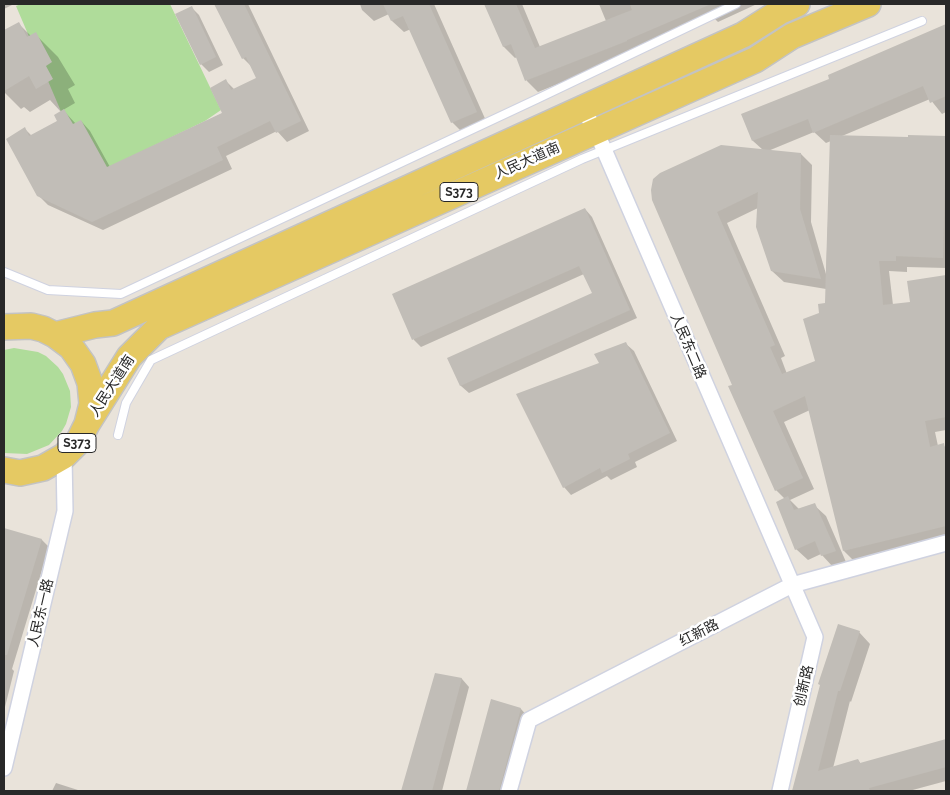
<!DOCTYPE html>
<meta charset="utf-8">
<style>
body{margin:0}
#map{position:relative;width:950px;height:795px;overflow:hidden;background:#e9e3da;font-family:Raleway,sans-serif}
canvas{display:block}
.frame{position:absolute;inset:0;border:5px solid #282828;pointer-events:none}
</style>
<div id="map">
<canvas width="950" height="795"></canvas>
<div class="frame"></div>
</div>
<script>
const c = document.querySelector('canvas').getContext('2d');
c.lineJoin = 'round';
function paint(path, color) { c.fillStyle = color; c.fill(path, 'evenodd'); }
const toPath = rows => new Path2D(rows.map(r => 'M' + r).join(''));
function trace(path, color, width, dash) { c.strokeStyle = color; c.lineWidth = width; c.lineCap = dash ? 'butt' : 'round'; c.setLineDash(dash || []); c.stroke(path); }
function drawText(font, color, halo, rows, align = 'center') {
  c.font = font + ' Raleway,"Noto Sans SC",sans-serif'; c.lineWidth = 5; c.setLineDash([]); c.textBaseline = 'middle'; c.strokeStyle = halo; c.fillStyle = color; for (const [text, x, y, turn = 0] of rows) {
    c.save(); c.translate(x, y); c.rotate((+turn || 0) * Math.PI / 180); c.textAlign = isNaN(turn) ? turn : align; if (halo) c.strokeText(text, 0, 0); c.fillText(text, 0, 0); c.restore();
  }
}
const green = toPath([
 [21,4,170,4,221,110,205,121,89,177,16,6],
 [14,348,38,352,46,356,58,367,63,374,70,391,71,407,66,424,62,431,49,445,27,454,4,453,4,350]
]);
const shadow = toPath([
 [4,4,14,4,4,9],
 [223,4,248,4,309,131,287,142,277,131,226,156,232,169,103,230,48,205,38,195,25,129,32,136,58,121,61,112,50,100,30,112,24,107,21,109,4,92,4,39,13,34,18,23,31,36,35,34,58,57,75,85,68,89,75,103,63,110,76,124,81,121,90,131,110,167,223,113,226,81,235,90,258,78,253,68,243,58],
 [360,4,434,4,487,123,464,134,452,122,411,29,404,32,392,21,389,14,374,21,362,10],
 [485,4,522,4,540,47,606,21,599,4,757,4,718,22,714,18,638,52,538,92,527,81,517,57,515,58,504,47],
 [191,7,199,15,223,65,209,72,201,64],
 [946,26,946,112,942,114,930,99,842,136,910,139,910,136,946,137,946,268,907,267,907,272,889,271,893,305,912,304,909,282,946,276,946,430,935,432,938,446,943,445,946,448,946,540,855,562,844,551,810,410,784,422,814,489,790,500,800,510,814,505,826,516,846,562,833,567,821,554,808,560,796,549,785,499,776,490,734,385,653,199,763,150,753,141,743,115,831,79,829,76],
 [814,132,826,143,831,141,826,274,811,222,812,165,801,154,768,151],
 [758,208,772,271,784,282,826,289,826,304,820,314,816,362,787,374,781,358,785,356,727,223],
 [585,209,592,217,637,318,469,393,461,386,449,358,593,294,584,274,421,347,414,340,394,295],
 [626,344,634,351,677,441,635,462,637,467,611,480,607,476,571,495,564,487,601,364],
 [4,530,42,540,49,547,12,669,14,671,4,711],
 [859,632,870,644,851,702,850,701,833,768,858,760,861,764,946,740,946,781,909,791,793,791,821,685],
 [436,675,462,679,469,687,442,791,402,791],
 [492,700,521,709,528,717,508,791,467,791],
 [56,783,81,791,52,791]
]);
const building = toPath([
 [214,4,244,4,301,121,276,133,270,121,217,147,223,160,92,222,37,196,6,139,25,127,29,136,57,121,54,115,64,109,73,124,81,120,107,167,222,113,210,88,226,79,231,90,256,78,246,57,242,59],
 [383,4,429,4,477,112,451,123,403,16,391,21],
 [484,4,516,4,535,48,632,10,630,4,711,4,627,40,627,41,525,81,511,44,503,47],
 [192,6,216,57,200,65,175,14],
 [19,22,27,37,36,32,52,62,46,66,53,79,36,89,29,76,4,91,4,30],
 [946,24,946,96,930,103,923,86,813,133,808,119,752,141,741,114,829,79,828,75],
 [830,135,908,137,908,135,946,136,943,258,896,256,896,261,879,261,883,305,910,302,907,281,946,275,946,417,925,421,930,447,944,443,946,454,946,526,843,551,805,396,773,411,803,478,775,491,728,386,732,385,652,200,651,190,653,179,660,173,721,145,801,153,800,209,821,279,771,271,756,227,758,192,717,212,775,345,770,347,782,374,815,361,803,319,819,313,818,304,825,303],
 [585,208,630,310,460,386,447,358,592,293,579,266,412,340,392,294],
 [626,342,670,433,628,454,630,459,602,473,600,468,563,488,516,394,599,363,594,354],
 [788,496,794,510,815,503,836,551,821,556,815,541,795,550,776,502],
 [4,528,42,539,7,655,4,655],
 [838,624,860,631,840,691,838,691,818,771,858,759,860,763,946,739,946,767,869,788,870,791,792,791,820,685,818,684],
 [435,673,462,678,432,791,401,791],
 [491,699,521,708,499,791,466,791]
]);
const service = toPath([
 [4,272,48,290,121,294,537,99,736,4],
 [118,435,126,403,151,360,582,159,922,21]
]);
const minor = toPath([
 [582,107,596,131,815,637,780,791],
 [4,768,65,511,64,456],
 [509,791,529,720,792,585,946,543]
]);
const primary = toPath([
 [4,327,31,326,43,329,55,335,71,347,83,364,90,383,92,404,87,424,78,442,64,456,43,468,20,473,4,470],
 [55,335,95,325,113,323,743,35,781,11,797,4],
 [87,424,129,357,159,327,755,60,792,36,868,4]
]);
const shields = [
 [459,192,38],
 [77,443,38]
];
const shieldNames = [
 ["S373",459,192],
 ["S373",77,443]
];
const streetNames = [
 ["人民大道南",527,161,-24],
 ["人民东二路",688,346,67],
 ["人民大道南",112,386,-57],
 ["人民东一路",41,613,-77],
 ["红新路",699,633,-27],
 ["创新路",804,686,-77]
];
paint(green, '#afdc9a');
paint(shadow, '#0003');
paint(building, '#c1bdb7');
trace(service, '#cfd2e0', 10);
trace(minor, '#cfd2e0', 18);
trace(primary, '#c3c3c3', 28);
trace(service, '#fff', 8);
trace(minor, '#fff', 15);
trace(primary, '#e5c963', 25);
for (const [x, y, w] of shields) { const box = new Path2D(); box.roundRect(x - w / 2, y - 9.5, w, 19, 4); c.fillStyle = '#fff'; c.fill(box); trace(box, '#282828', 1); }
drawText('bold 12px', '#282828', null, shieldNames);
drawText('14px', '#282828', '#fff', streetNames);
</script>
